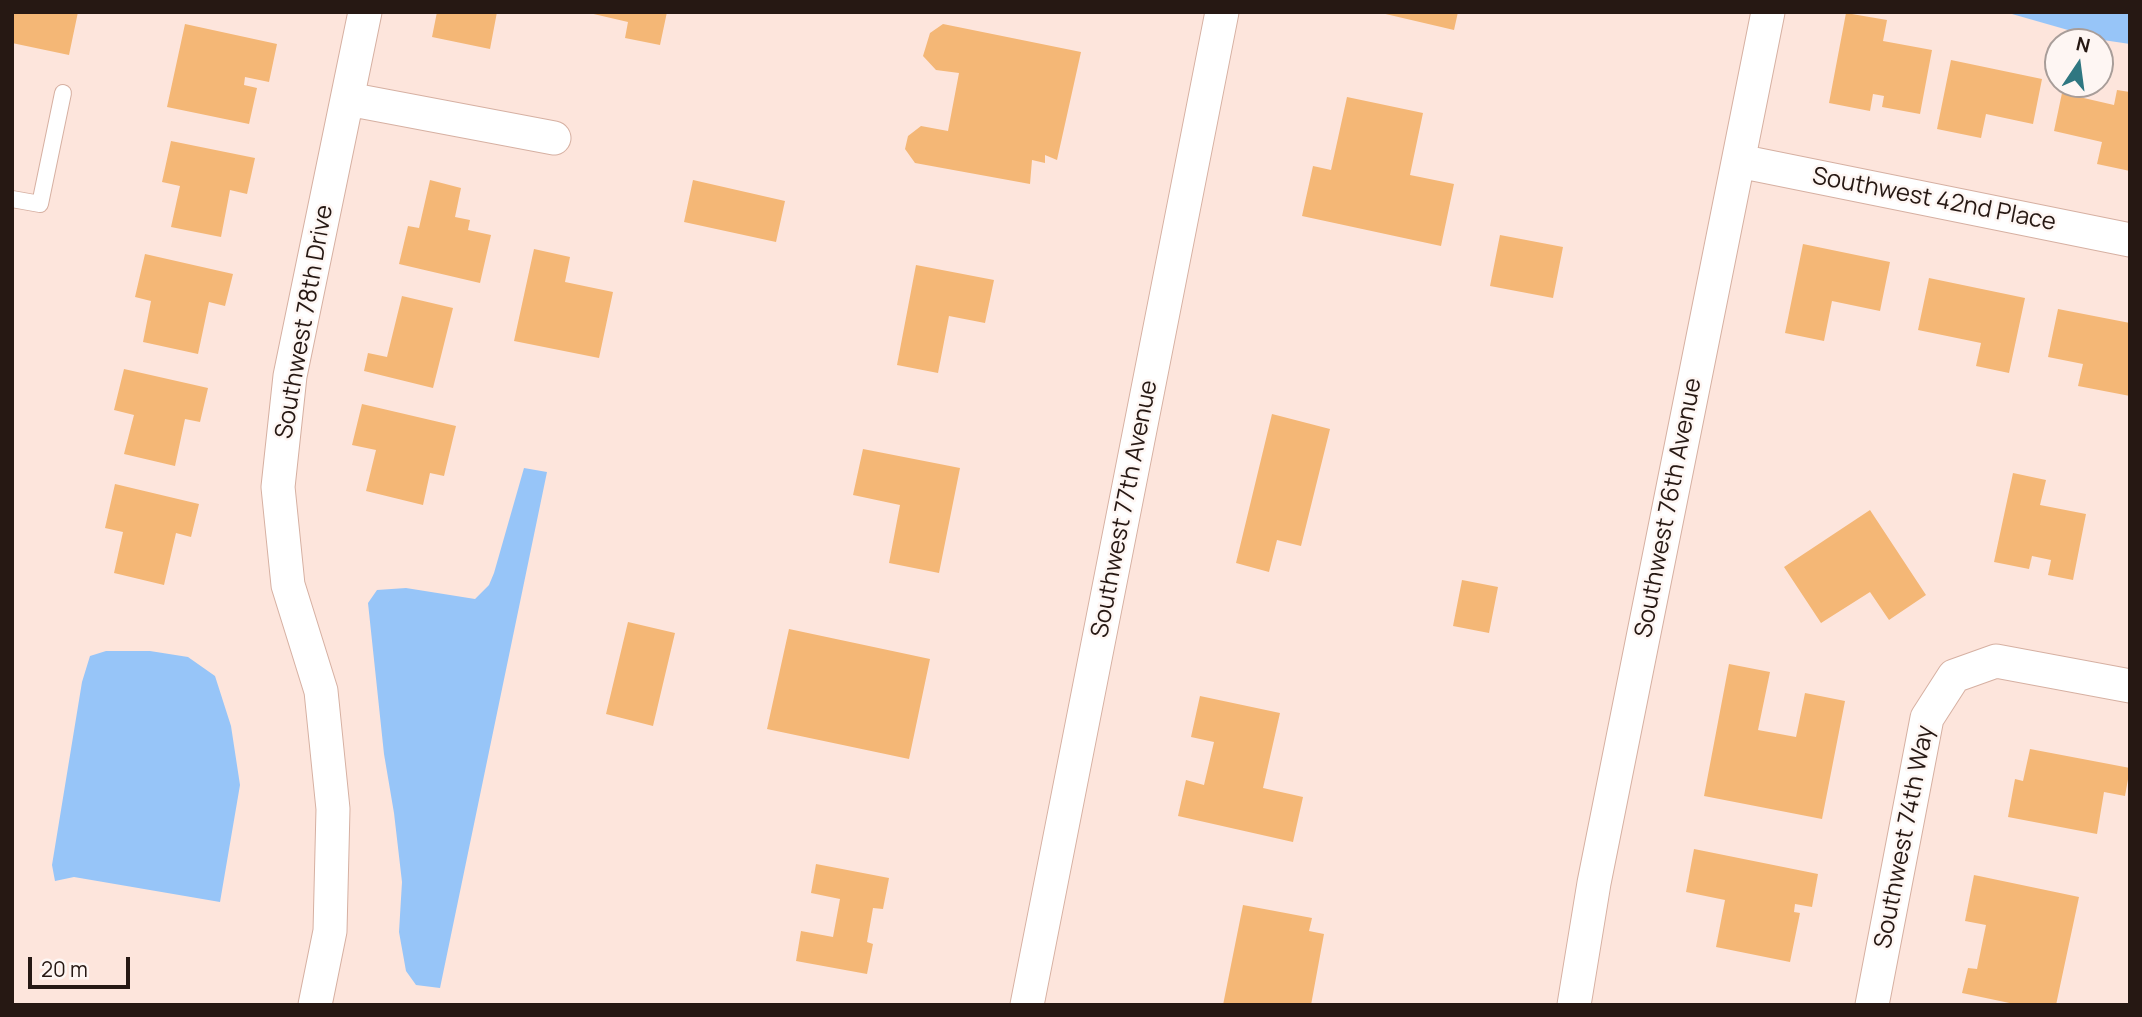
<!DOCTYPE html>
<style>
body{margin:0}
#map{position:relative;width:2142px;height:1017px;overflow:hidden;background:#fde5dc;font-family:Manrope,sans-serif}
canvas{display:block}
.frame{position:absolute;inset:0;border:14px solid #261813;pointer-events:none}
.north{position:absolute;left:2044px;top:28px;width:70px;height:70px;box-sizing:border-box;background:#fef6f3;border:2px solid #a89d99;border-radius:50%;rotate:13deg;font-size:19px;font-weight:700;line-height:28px;text-align:center;color:#261813}
.north::after{content:'';display:block;margin:auto;width:24px;height:32px;background:#2f7781;clip-path:polygon(50% 0,100% 100%,50% 72%,0 100%)}
.scale{position:absolute;left:28px;top:957px;width:102px;height:32px;box-sizing:border-box;border:4px solid #261813;border-top:0;padding-left:9px;font-size:21px;line-height:24px;white-space:nowrap;color:#261813;-webkit-text-stroke:5px #fef6f3;paint-order:stroke}
</style>
<div id="map">
<canvas width="2142" height="1017"></canvas>
<div class="frame"></div>
<div class="north">N</div>
<div class="scale">20 m</div>
</div>
<script>
const c = document.querySelector('canvas').getContext('2d');
c.lineJoin = 'round';
function paint(path, color) { c.fillStyle = color; c.fill(path, 'evenodd'); }
const toPath = rows => new Path2D(rows.map(r => 'M' + r).join(''));
function trace(path, color, width, dash) { c.strokeStyle = color; c.lineWidth = width; c.lineCap = dash ? 'butt' : 'round'; c.setLineDash(dash || []); c.stroke(path); }
function drawText(font, color, halo, rows, align = 'center') {
  c.font = font + ' Manrope,sans-serif'; c.lineWidth = 5; c.setLineDash([]); c.textBaseline = 'middle'; c.strokeStyle = halo; c.fillStyle = color; for (const [text, x, y, turn = 0] of rows) {
    c.save(); c.translate(x, y); c.rotate((+turn || 0) * Math.PI / 180); c.textAlign = isNaN(turn) ? turn : align; if (halo) c.strokeText(text, 0, 0); c.fillText(text, 0, 0); c.restore();
  }
}
const water = toPath([
 [2005,12,2130,12,2130,44,2103,40],
 [524,468,547,472,440,988,416,985,406,971,399,932,402,882,394,813,384,754,368,603,377,590,406,588,475,599,489,585,494,573],
 [106,651,150,651,188,657,215,676,231,726,240,785,220,902,74,877,55,881,52,865,82,682,90,656]
]);
const building = toPath([
 [12,12,78,12,69,55,12,43],
 [437,12,497,12,490,49,432,37],
 [585,12,667,12,660,45,625,38,628,22],
 [1377,12,1458,12,1454,30],
 [1846,13,1887,20,1883,41,1932,50,1920,114,1882,107,1884,96,1873,94,1870,111,1829,103],
 [185,24,277,44,269,82,245,77,244,85,257,88,249,124,167,107],
 [943,24,1081,52,1057,160,1045,155,1045,163,1032,160,1030,184,915,163,905,149,908,136,921,126,948,131,959,73,936,70,923,56,930,33],
 [1951,60,2042,79,2033,124,1986,114,1981,138,1937,129],
 [2117,90,2130,92,2130,171,2097,164,2102,142,2054,131,2062,93,2114,105],
 [1347,97,1423,113,1410,175,1454,184,1441,246,1302,216,1313,166,1331,170],
 [171,141,255,158,247,194,230,190,221,237,171,227,180,186,162,182],
 [430,180,461,188,455,217,470,220,468,230,491,235,480,283,399,264,408,226,419,228],
 [693,180,785,201,776,242,684,222],
 [1500,235,1563,247,1553,298,1490,286],
 [1803,244,1890,262,1880,311,1832,301,1824,341,1785,333],
 [534,249,570,257,565,282,613,292,599,358,514,341],
 [145,254,233,274,225,306,209,302,198,354,143,342,151,301,135,297],
 [916,265,994,280,985,323,949,316,938,373,897,365],
 [1929,278,2025,298,2009,373,1976,366,1981,343,1918,330],
 [402,296,453,308,433,388,364,371,368,353,387,357],
 [2058,309,2130,323,2130,396,2078,386,2083,364,2048,357],
 [124,369,208,388,200,422,185,419,175,466,124,454,134,415,114,410],
 [362,404,456,426,444,476,430,473,423,505,366,491,376,450,352,445],
 [1272,414,1330,429,1301,546,1277,540,1269,572,1236,563],
 [863,449,960,468,939,573,889,563,900,505,853,495],
 [2013,473,2046,480,2040,505,2086,514,2073,580,2048,575,2051,560,2032,556,2029,569,1994,562],
 [115,484,199,504,191,537,176,533,164,585,114,573,123,532,105,528],
 [1870,510,1926,595,1889,620,1870,592,1821,623,1784,567],
 [1462,580,1498,587,1489,633,1453,626],
 [628,622,675,633,653,726,606,714],
 [789,629,930,659,909,759,767,729],
 [1729,664,1770,672,1758,730,1796,737,1805,693,1845,701,1822,819,1704,796],
 [1200,696,1280,713,1263,788,1303,797,1293,842,1178,816,1186,780,1204,785,1214,742,1191,737],
 [2030,749,2130,768,2125,796,2104,792,2097,834,2008,817,2015,779,2023,781],
 [1694,849,1818,874,1812,907,1795,904,1794,912,1800,913,1790,962,1716,947,1725,900,1686,892],
 [816,864,889,878,883,909,873,908,867,942,873,944,867,974,796,961,801,931,833,937,840,899,811,893],
 [1974,875,2079,897,2056,1005,2019,1005,1962,993,1968,968,1977,969,1986,925,1965,921],
 [1243,905,1312,918,1309,931,1324,934,1311,1005,1223,1005]
]);
const service = toPath([
 [12,199,40,204,63,93]
]);
const minor = toPath([
 [348,99,554,138],
 [1739,161,2130,240],
 [315,1005,330,931,333,809,321,691,288,585,278,487,290,376,365,12],
 [1027,1005,1222,12],
 [1574,1005,1594,883,1768,12],
 [1872,1005,1927,718,1954,676,1996,661,2130,686]
]);
const streetNames = [
 ["Southwest 42nd Place",1934,200,11],
 ["Southwest 78th Drive",305,322,-80],
 ["Southwest 76th Avenue",1669,508,-79],
 ["Southwest 77th Avenue",1125,509,-79],
 ["Southwest 74th Way",1905,837,-79]
];
paint(water, '#97c5f8');
paint(building, '#f4b776');
trace(service, '#d6b0a2', 18);
trace(minor, '#d6b0a2', 35);
trace(service, '#fff', 16);
trace(minor, '#fff', 33);
drawText('24px', '#261813', '#fef6f3', streetNames);
</script>
